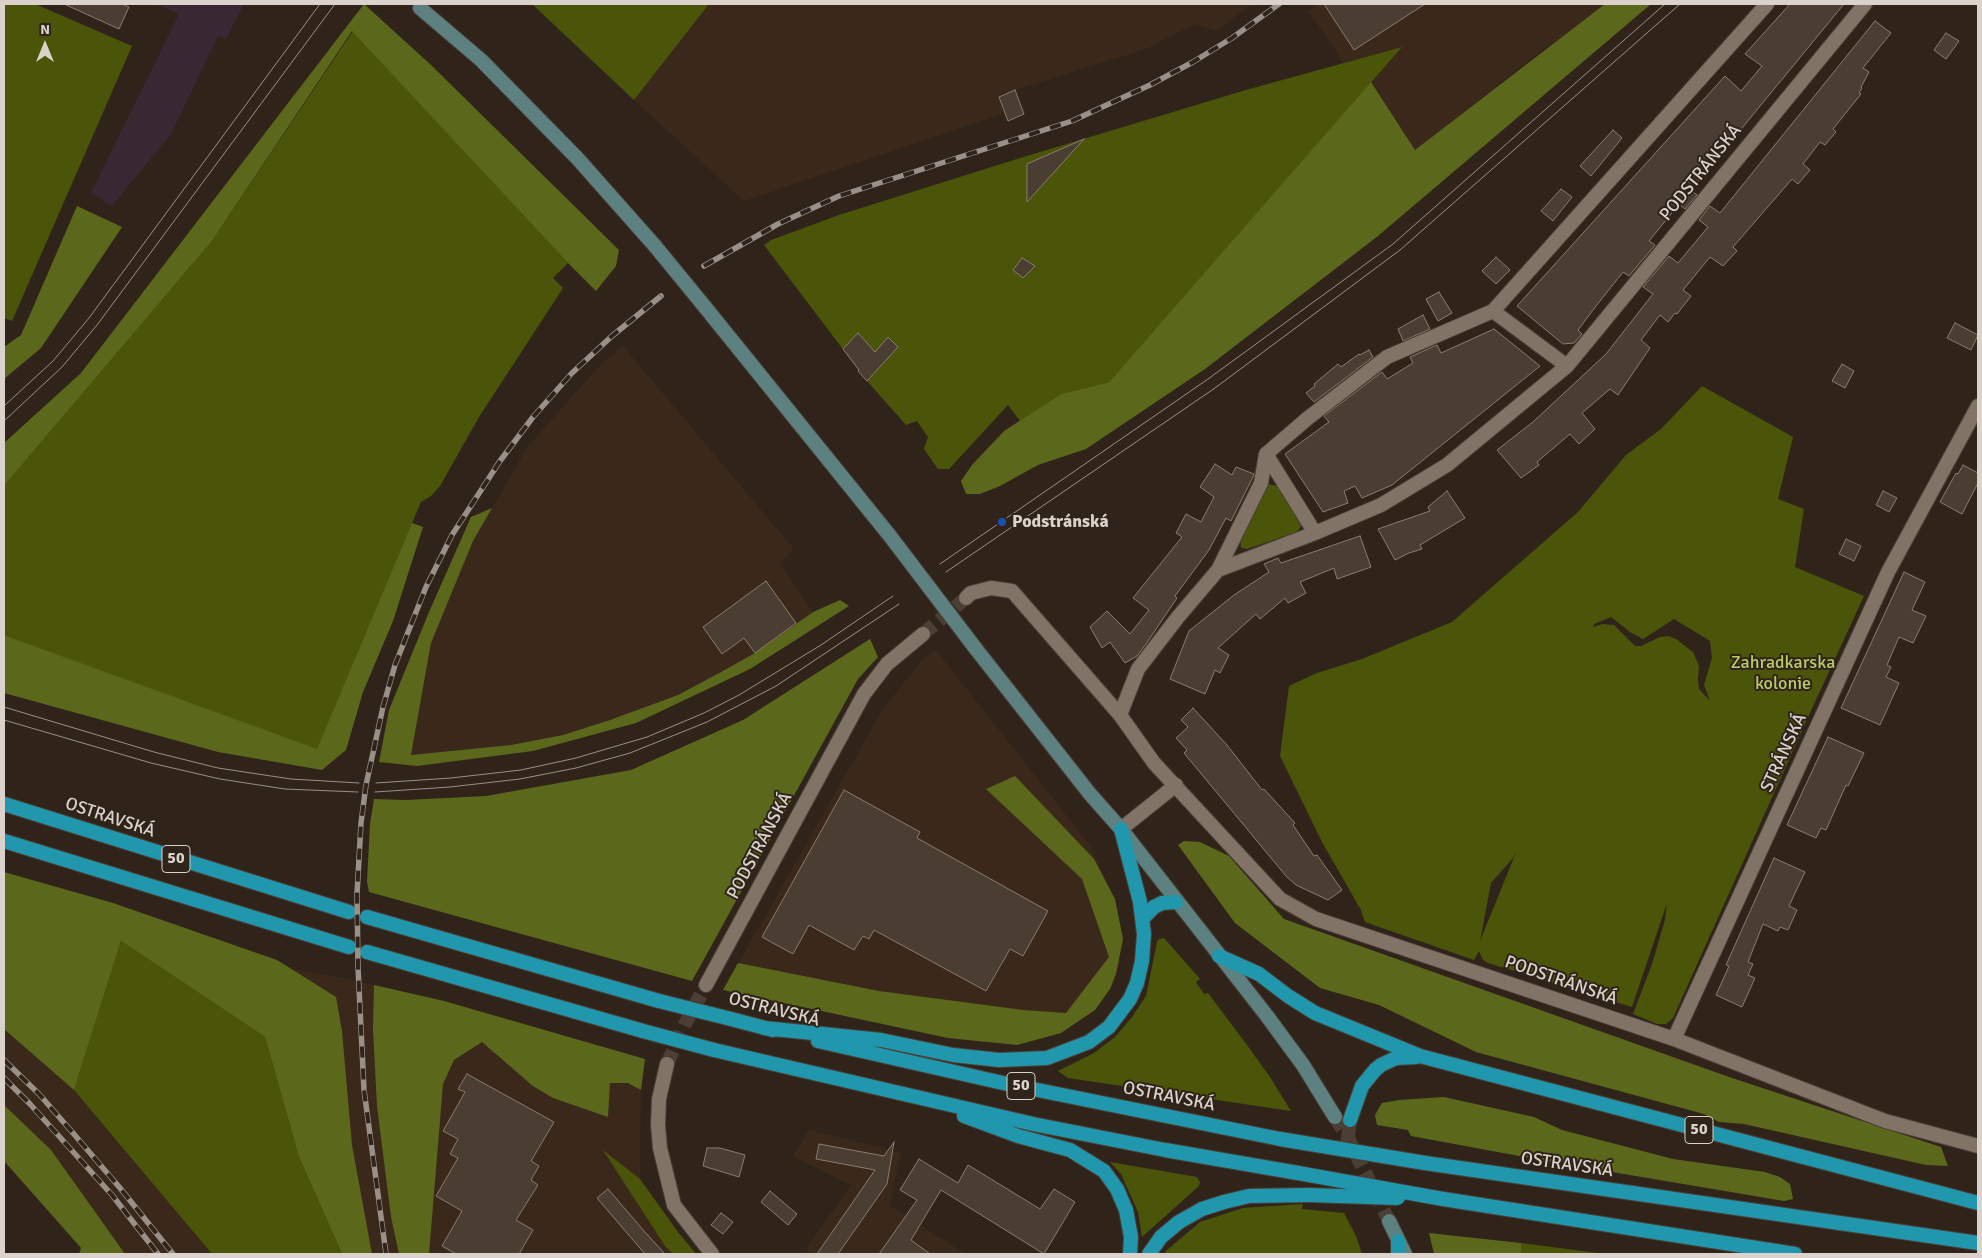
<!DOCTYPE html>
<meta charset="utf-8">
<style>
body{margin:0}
#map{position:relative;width:1982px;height:1258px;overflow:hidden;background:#30241a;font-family:Signika,sans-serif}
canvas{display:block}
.frame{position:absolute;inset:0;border:5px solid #dad2cb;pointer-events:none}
.north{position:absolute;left:20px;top:20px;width:50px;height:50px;-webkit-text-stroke:4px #30241a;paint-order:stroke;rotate:0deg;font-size:14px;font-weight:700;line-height:20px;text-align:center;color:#dad2cb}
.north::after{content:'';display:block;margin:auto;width:18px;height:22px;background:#dad2cb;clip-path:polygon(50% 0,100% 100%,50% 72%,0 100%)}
</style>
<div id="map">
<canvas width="1982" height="1258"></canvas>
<div class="frame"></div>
<div class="north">N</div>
</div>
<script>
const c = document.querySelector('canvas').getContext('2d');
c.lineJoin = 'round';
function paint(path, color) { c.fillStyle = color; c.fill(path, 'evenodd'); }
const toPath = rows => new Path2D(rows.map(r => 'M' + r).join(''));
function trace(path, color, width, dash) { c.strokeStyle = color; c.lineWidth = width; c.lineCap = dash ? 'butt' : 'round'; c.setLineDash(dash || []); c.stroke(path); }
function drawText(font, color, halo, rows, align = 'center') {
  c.font = font + ' Signika,sans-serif'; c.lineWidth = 4; c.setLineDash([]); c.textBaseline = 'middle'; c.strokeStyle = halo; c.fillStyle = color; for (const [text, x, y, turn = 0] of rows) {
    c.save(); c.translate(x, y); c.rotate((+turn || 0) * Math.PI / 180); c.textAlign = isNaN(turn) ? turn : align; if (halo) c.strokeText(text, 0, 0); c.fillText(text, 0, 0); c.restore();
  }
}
const commercial = toPath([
 [156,4,244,4,226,39,218,36,171,134,112,206,91,193,179,14]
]);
const built = toPath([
 [709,4,1253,4,1216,31,1195,24,1146,49,999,95,1003,114,744,201,634,100],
 [1317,4,1626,4,1545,48,1415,151,1371,82,1401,47,1344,63,1309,12],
 [623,346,794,549,780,563,813,612,755,653,721,672,678,695,610,720,563,735,511,745,411,755,431,643,473,541,528,446,602,363],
 [936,650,1089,844,1115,899,1123,939,1116,974,1110,989,1095,1010,1061,1033,1017,1045,948,1038,723,990,883,709,921,661],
 [274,966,339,977,374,985,445,1014,641,1074,640,1179,604,1151,665,1246,673,1254,342,1254],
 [4,1028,74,1090,212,1254,106,1254,4,1123],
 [809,1130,901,1152,890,1206,966,1254,812,1254,806,1249,851,1185,793,1156]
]);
const green = toPath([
 [4,4,35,4,132,46,12,321,4,318],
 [532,4,709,4,634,100],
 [353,31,568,263,553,278,563,288,479,417,440,486,431,496,421,502,317,750,4,635,4,486,212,241],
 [1402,47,1109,382,1061,394,1020,421,1008,405,949,469,938,469,924,449,928,437,917,421,906,425,867,381,764,245,771,240,839,215,1017,159,1246,90],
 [1702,386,1793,437,1778,499,1804,509,1795,567,1864,596,1809,715,1673,1018,1666,1024,1657,1024,1633,1014,1652,964,1665,920,1667,903,1632,1007,1488,963,1483,960,1479,951,1474,960,1365,922,1361,910,1322,842,1280,756,1289,686,1317,673,1362,659,1452,622,1578,512,1626,455,1661,429],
 [1611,617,1630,632,1643,639,1674,619,1710,641,1712,658,1704,685,1710,701,1699,689,1698,679,1699,666,1693,652,1676,639,1668,636,1660,637,1641,646,1635,646,1614,625,1603,624,1593,627,1594,624],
 [1516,852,1515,855,1480,941,1491,883,1513,858],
 [1268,484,1277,486,1299,517,1302,525,1297,532,1247,549,1241,548,1240,537],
 [1164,938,1200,979,1196,982,1204,994,1208,993,1247,1045,1270,1077,1291,1111,1068,1078,1058,1071,1094,1053,1115,1037,1132,1017,1146,996,1157,942,1159,939],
 [121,941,265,1037,299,1157,342,1254,212,1254,74,1090],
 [603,1150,640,1179,678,1232,696,1254,673,1254,665,1246],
 [1110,1162,1197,1177,1200,1182,1199,1186,1142,1237,1138,1212,1121,1174],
 [1303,1204,1302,1209,1344,1213,1356,1236,1362,1254,1164,1254,1167,1250,1200,1222,1243,1208],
 [1521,1243,1606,1254,1521,1254]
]);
const forest = toPath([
 [364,4,431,65,619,250,616,266,596,291,568,263,352,31,212,241,4,486,4,443,81,373],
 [1605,4,1651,4,1378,236,1205,369,1086,449,1038,465,1000,486,980,494,966,494,961,481,972,465,1004,431,1061,394,1109,382,1371,82,1415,150],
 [77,206,122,227,41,348,4,379,4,347,21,335],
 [492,508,473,541,431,643,411,755,511,745,563,735,610,720,678,695,721,672,755,653,813,612,840,600,849,606,750,669,636,723,533,751,417,766,379,762,389,710,429,612,471,517],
 [412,523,423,527,393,621,363,692,346,750,322,770,218,752,4,693,4,635,317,749],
 [870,639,878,657,858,679,692,981,369,892,367,882,370,824,374,799,406,800,486,796,631,770,743,720],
 [1015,776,1094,859,1115,899,1123,939,1116,974,1110,989,1095,1010,1061,1033,1017,1045,948,1038,723,990,738,963,879,991,1023,1010,1066,1013,1109,957,1082,879,986,789],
 [1184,841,1200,842,1229,856,1284,919,1732,1078,1941,1147,1948,1166,1926,1165,1744,1124,1719,1122,1704,1114,1476,1052,1379,1005,1320,988,1235,923,1178,845],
 [4,872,113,903,277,960,336,997,342,1031,352,1145,372,1254,342,1254,299,1157,265,1037,121,941,74,1090,4,1029],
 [374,985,444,1001,645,1059,641,1090,628,1083,610,1083,608,1117,553,1098,533,1086,482,1042,454,1060,443,1084,429,1254,399,1254,391,1217,377,1106,373,1030],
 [1444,1097,1534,1117,1562,1130,1673,1159,1765,1172,1780,1177,1790,1184,1793,1199,1784,1201,1541,1160,1411,1136,1408,1130,1377,1125,1375,1115,1382,1103,1399,1100],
 [4,1105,51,1150,125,1254,79,1254,81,1248,4,1161],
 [1429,1233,1521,1243,1521,1254,1434,1254]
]);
const building = toPath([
 [64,4,122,4,129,7,119,29,64,4],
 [1324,4,1425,4,1354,50,1324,4],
 [1790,4,1844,4,1691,190,1697,195,1685,209,1679,204,1649,241,1655,245,1629,276,1623,272,1596,306,1578,330,1582,334,1574,343,1563,344,1517,306,1725,76,1741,91,1762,66,1745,54,1790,4],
 [1875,21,1891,33,1863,68,1869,72,1861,87,1862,88,1859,93,1861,94,1833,129,1836,132,1825,145,1820,142,1803,164,1810,170,1798,184,1792,179,1733,247,1737,251,1723,266,1710,257,1683,290,1691,296,1677,314,1675,313,1668,322,1660,315,1641,340,1650,348,1618,395,1610,389,1582,413,1595,429,1579,444,1570,434,1537,462,1539,465,1521,478,1497,450,1533,422,1606,354,1653,294,1643,287,1669,256,1678,263,1708,227,1699,220,1710,206,1720,213,1875,21],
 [1946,33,1959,41,1946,59,1934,50,1946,33],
 [1015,90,1024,114,1008,121,999,97,1015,90],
 [1613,130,1622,138,1591,176,1580,166,1613,130],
 [1084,139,1027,202,1027,164,1084,139],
 [1561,189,1572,197,1553,221,1541,211,1561,189],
 [1496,257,1510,270,1496,284,1482,271,1496,257],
 [1022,258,1035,266,1023,278,1013,270,1022,258],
 [1439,292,1452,313,1438,321,1426,299,1439,292],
 [1423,315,1430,329,1403,341,1398,329,1423,315],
 [1955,323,1978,335,1971,350,1947,338,1955,323],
 [1494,329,1540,366,1392,485,1362,498,1355,486,1344,491,1348,503,1323,512,1285,454,1329,422,1324,416,1382,372,1387,379,1413,363,1410,357,1437,345,1441,353,1494,329],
 [858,333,875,352,888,337,898,347,867,381,858,371,859,370,843,349,858,333],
 [1369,350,1373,357,1314,402,1306,393,1315,386,1314,384,1338,364,1341,367,1359,354,1360,355,1369,350],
 [1842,364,1854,371,1845,388,1832,381,1842,364],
 [1215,464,1232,475,1236,467,1254,474,1253,477,1231,521,1226,518,1209,550,1175,596,1177,598,1146,644,1137,656,1125,663,1110,642,1102,648,1090,627,1107,611,1130,634,1149,610,1133,598,1182,537,1176,533,1186,514,1201,522,1214,497,1200,487,1215,464],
 [1963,465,1978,473,1978,483,1962,514,1940,502,1956,473,1958,474,1963,465],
 [1447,491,1465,518,1420,545,1422,549,1409,553,1395,560,1378,529,1430,511,1428,507,1447,491],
 [1883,491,1897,498,1889,512,1876,505,1883,491],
 [1360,536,1371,567,1337,579,1334,568,1300,582,1306,593,1288,603,1285,598,1260,619,1256,614,1218,648,1229,655,1220,673,1215,670,1205,694,1170,679,1189,631,1234,595,1269,572,1264,564,1278,558,1281,563,1360,536],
 [1846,539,1861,546,1854,561,1839,554,1846,539],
 [1904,572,1925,582,1912,610,1926,616,1913,643,1899,637,1887,665,1891,667,1886,677,1899,683,1880,725,1841,708,1904,572],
 [766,581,796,623,755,653,744,638,722,654,703,627,766,581],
 [1193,708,1227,745,1262,790,1264,789,1295,823,1293,825,1314,856,1317,855,1342,890,1328,900,1296,885,1286,876,1184,753,1187,750,1176,738,1188,727,1181,720,1193,708],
 [1828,737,1864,753,1848,786,1846,785,1826,830,1821,828,1816,838,1787,825,1828,737],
 [844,790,920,832,917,838,1048,911,1023,956,1010,949,986,991,874,930,869,939,863,936,854,950,809,925,793,954,762,937,844,790],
 [1774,858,1805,872,1789,906,1797,910,1788,930,1780,927,1778,931,1763,924,1748,962,1753,964,1748,975,1755,978,1742,1007,1716,995,1729,966,1726,965,1774,858],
 [467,1074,554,1122,531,1161,539,1166,531,1180,538,1185,516,1220,533,1230,519,1254,456,1254,442,1246,462,1211,436,1196,458,1158,450,1154,458,1139,443,1131,465,1092,458,1089,467,1074],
 [894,1142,887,1184,838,1254,817,1254,875,1170,816,1159,819,1144,884,1156,894,1142],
 [707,1148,720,1148,745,1155,739,1177,703,1166,707,1148],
 [919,1159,958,1183,968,1165,1040,1209,1054,1189,1075,1202,1044,1254,941,1190,911,1240,930,1254,879,1254,917,1200,900,1190,919,1159],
 [608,1189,644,1231,665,1254,645,1254,597,1198,608,1189],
 [770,1191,797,1214,788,1225,761,1202,770,1191],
 [721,1213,733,1222,723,1234,711,1225,721,1213]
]);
const minorTunnel = toPath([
 [923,634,966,598],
 [667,1064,685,1024,706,985]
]);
const secondaryTunnel = toPath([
 [1335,1117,1348,1138,1389,1221]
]);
const trunkTunnel = toPath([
 [1348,1138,1350,1120]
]);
const minor = toPath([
 [1493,311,1567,366],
 [1266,454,1315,533],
 [1218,570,1261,483,1266,454,1308,418,1387,357,1493,311,1767,4],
 [966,598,971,593,991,588,1012,591,1120,715,1154,763,1280,899,1316,919,1674,1039,1885,1121,1978,1146],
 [1120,715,1138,669,1178,617,1218,570,1315,533,1381,505,1447,465,1567,366,1865,4],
 [1121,829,1176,785],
 [706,985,864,694,887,664,923,634],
 [1674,1039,1888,572,1978,406],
 [667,1064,659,1099,658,1125,660,1148,674,1205,712,1254]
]);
const secondary = toPath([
 [420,8,481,60,578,159,655,246],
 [705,307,890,536],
 [976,649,1090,794,1121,829,1267,1016,1303,1065,1335,1117],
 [1389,1221,1405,1254]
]);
const trunk = toPath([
 [4,804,349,912],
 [4,841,349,947],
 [367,917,659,1001],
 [1142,919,1154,907,1162,903,1176,902],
 [367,952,643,1031],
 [1219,956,1259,974,1288,996,1315,1013,1420,1056,1978,1203],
 [731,1019,773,1030],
 [764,1028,881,1040,953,1055,999,1060,1047,1058,1089,1042,1109,1027,1130,999,1137,983,1142,961,1144,934,1140,902,1121,829],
 [818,1041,1003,1083,1280,1139],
 [714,1050,1033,1124,1165,1150,1298,1173],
 [964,1116,1018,1136,1070,1150,1104,1171,1117,1189,1126,1210,1131,1237,1130,1254],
 [1350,1120,1362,1086,1375,1070,1381,1065,1396,1058,1416,1057],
 [1425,1163,1978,1243],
 [1443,1199,1795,1254],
 [1398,1241,1398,1254],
 [1149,1254,1161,1237,1179,1222,1202,1209,1224,1202,1249,1196,1309,1195]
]);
const tram = toPath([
 [4,406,53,361,89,318,320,4],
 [4,421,62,367,97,325,335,4],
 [940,564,1208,379,1393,244,1665,4],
 [946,572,1215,388,1400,250,1680,4],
 [4,707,154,752,218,768,291,779,359,783],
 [4,720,151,763,220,779,285,789,358,792],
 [376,783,451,778,521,770,576,758,647,737,704,713,739,695,821,645,893,596],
 [375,792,450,787,520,779,576,768,630,753,707,722,776,686,899,604]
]);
const rail = toPath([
 [704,266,778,224,839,196,1072,121,1150,85,1193,62,1232,38,1279,4],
 [4,1060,39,1094,73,1133,120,1188,173,1254],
 [4,1078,30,1104,112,1195,158,1254],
 [386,1254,364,1090,358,967,357,894,361,823,366,785,383,707,395,665,426,587,452,535,500,461,533,417,572,373,612,336,661,296]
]);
const secondaryBridge = toPath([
 [655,246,705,307],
 [890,536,976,649]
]);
const trunkBridge = toPath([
 [659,1001,731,1019],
 [643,1031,714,1050],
 [1280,1139,1425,1163],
 [1298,1173,1443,1199],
 [1309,1195,1398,1198]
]);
const markers = [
 [1002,522,5,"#1a4fb4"]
];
const shields = [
 [176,859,28],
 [1021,1086,28],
 [1699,1130,28]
];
const shieldNames = [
 ["50",176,859],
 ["50",1021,1086],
 ["50",1699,1130]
];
const streetNames = [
 ["PODSTRÁNSKÁ",1701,173,-51],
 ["STRÁNSKÁ",1784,753,-65],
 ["OSTRAVSKÁ",110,818,18],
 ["PODSTRÁNSKÁ",760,846,-62],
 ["PODSTRÁNSKÁ",1561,981,19],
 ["OSTRAVSKÁ",774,1010,14],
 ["OSTRAVSKÁ",1169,1097,11],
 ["OSTRAVSKÁ",1567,1165,8]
];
const poiNames = [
 ["Podstránská",1012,522]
];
const parkNames = [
 ["Zahradkarska",1783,663],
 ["kolonie",1783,684]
];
paint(commercial, '#382834');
paint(built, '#3a281a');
paint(green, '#4b550a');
paint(forest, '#5b681c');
paint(building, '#4a3d32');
trace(building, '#8b7c70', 1);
trace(minorTunnel, '#4a3e35', 14, [14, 7]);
trace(secondaryTunnel, '#4a3e35', 14, [14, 7]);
trace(trunkTunnel, '#4a3e35', 14, [14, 7]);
trace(minor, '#4a4038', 16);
trace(secondary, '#4a4038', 16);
trace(trunk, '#4a4038', 16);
trace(minor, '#827367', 14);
trace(secondary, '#5d8081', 14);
trace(trunk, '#2097ac', 14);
trace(tram, '#999088', 1);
trace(rail, '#999088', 5.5);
trace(rail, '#30241a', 4, [11]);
trace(secondaryBridge, '#4a4038', 16, []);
trace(trunkBridge, '#4a4038', 16, []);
trace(secondaryBridge, '#5d8081', 14);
trace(trunkBridge, '#2097ac', 14);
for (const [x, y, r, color] of markers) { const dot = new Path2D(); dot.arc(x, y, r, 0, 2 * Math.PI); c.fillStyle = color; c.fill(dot); trace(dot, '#30241a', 2); }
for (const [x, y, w] of shields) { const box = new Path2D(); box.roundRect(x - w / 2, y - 13.5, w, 27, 4); c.fillStyle = '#30241a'; c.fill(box); trace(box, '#dad2cb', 1); }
drawText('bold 16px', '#dad2cb', null, shieldNames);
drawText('18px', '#dad2cb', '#30241a', streetNames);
drawText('bold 18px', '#dad2cb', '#30241a', poiNames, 'left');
drawText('18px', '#b9cc66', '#30241a', parkNames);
</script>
